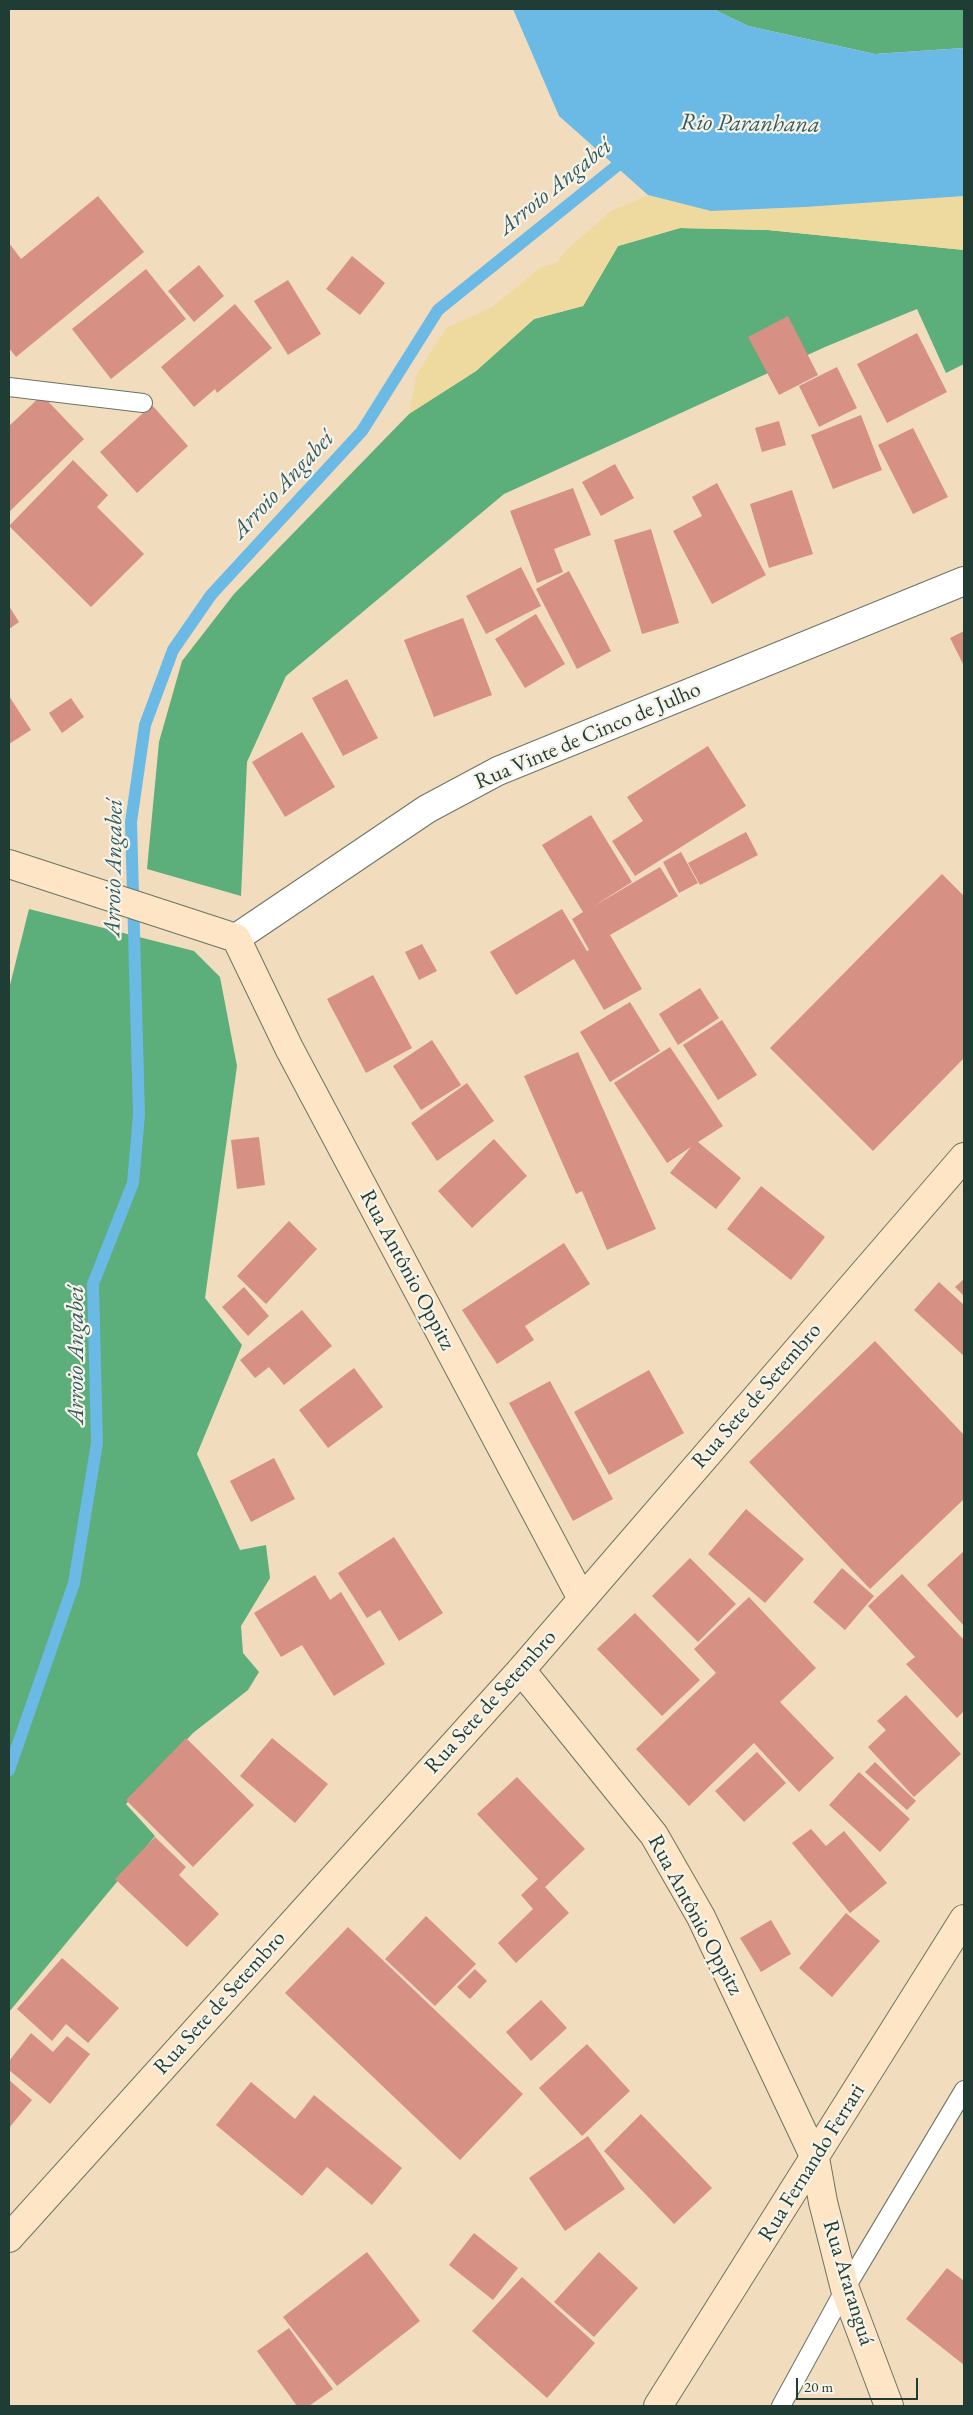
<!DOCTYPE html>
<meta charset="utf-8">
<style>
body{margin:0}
#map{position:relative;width:973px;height:2415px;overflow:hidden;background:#f2dcbe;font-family:"EB Garamond",serif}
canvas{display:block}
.frame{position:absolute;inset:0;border:10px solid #1f3d34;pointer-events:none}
.scale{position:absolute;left:796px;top:2378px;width:122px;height:22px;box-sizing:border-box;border:2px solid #1f3d34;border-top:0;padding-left:6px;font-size:15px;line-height:18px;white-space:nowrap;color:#1f3d34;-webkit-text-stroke:4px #f7f3e8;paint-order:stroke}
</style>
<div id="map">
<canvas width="973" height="2415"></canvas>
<div class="frame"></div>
<div class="scale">20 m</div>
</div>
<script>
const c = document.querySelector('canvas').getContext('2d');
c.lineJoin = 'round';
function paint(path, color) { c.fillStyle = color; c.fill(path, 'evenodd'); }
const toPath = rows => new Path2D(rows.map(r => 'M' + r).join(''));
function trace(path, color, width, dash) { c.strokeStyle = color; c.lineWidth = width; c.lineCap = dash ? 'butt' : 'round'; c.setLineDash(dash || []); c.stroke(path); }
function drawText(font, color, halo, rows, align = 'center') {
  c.font = font + ' "EB Garamond",serif'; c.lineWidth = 4.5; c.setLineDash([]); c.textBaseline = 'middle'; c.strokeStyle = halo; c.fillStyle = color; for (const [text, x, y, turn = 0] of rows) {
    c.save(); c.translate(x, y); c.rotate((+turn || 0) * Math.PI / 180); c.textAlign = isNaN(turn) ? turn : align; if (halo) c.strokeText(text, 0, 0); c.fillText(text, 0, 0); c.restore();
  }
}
const forest = toPath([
 [713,9,964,9,964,48,875,54,748,26],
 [680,228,768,230,964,250,964,364,946,373,917,309,825,347,504,494,286,676,247,762,241,896,147,869,159,742,182,661,234,594,410,413,476,371,534,319,583,306,618,246],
 [29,909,194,951,220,977,237,1066,205,1298,242,1345,197,1454,240,1550,266,1545,270,1578,241,1626,243,1653,259,1672,248,1690,193,1733,126,1804,155,1836,9,2012,9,989]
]);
const sand = toPath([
 [648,195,711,211,805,207,964,196,964,250,768,230,680,228,618,246,583,306,534,319,476,371,409,414,417,374,446,328,492,307,540,268,556,263,568,249,611,211]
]);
const water = toPath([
 [513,9,713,9,748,26,875,54,964,48,964,196,805,207,711,211,648,195,559,116]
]);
const stream = toPath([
 [9,1770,74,1583,97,1443,93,1284,133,1183,139,1115,131,822,145,725,173,650,211,595,362,431,438,310,629,156]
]);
const building = toPath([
 [98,196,144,252,16,357,9,348,9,243,21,259],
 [352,256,385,283,360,315,326,289],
 [199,265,224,296,194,322,168,291],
 [146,269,186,319,111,379,72,329],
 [288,280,321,334,288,355,254,301],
 [235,304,272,348,217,393,215,389,194,407,161,367],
 [788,316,818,375,779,395,748,337],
 [917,333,947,392,887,423,857,364],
 [837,367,857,408,819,427,799,386],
 [42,395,84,439,9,512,9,426],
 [152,405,188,446,137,493,100,452],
 [861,415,882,470,833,489,811,435],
 [779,421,786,445,762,452,755,428],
 [913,428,948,497,913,514,878,445],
 [73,460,108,495,97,507,144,554,91,607,9,526],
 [615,464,634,498,601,516,582,482],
 [717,483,766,575,712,604,673,531,702,516,692,497],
 [573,488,591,535,554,549,563,572,537,583,510,511],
 [792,490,813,554,769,568,750,504],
 [651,529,679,623,642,634,614,540],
 [521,567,541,606,486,634,466,596],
 [569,571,611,651,577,669,536,589],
 [9,606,19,622,9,629],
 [536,614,565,664,525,688,495,639],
 [463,618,492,695,434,717,404,640],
 [964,631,964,666,950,638],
 [347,679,378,738,343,756,312,698],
 [9,696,31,730,9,744],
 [71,698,84,717,62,733,49,713],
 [302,732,335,787,285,817,252,762],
 [708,746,746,806,635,876,612,841,643,821,627,797],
 [591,815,632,882,592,907,660,867,678,896,610,935,642,989,604,1010,574,959,516,995,490,952,562,909,587,951,589,950,572,919,583,912,542,845],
 [746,832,758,855,700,885,688,863],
 [681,852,698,883,679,893,663,862],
 [942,874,964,896,964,1058,873,1151,770,1048],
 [422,944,437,971,419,980,405,952],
 [373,975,412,1048,366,1073,327,999],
 [700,988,719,1018,678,1045,659,1014],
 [630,1002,660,1051,610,1082,580,1032],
 [722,1020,757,1075,718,1100,683,1045],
 [432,1040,461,1085,421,1110,393,1066],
 [670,1047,723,1126,698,1142,741,1178,716,1209,670,1173,691,1147,667,1163,614,1083],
 [578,1052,656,1229,607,1250,582,1191,576,1194,524,1076],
 [467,1083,494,1121,437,1161,411,1123],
 [259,1137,265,1185,237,1189,231,1140],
 [494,1139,527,1176,472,1228,438,1191],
 [761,1186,825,1237,791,1280,727,1229],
 [289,1221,317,1249,266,1304,237,1276],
 [564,1243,590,1284,525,1326,534,1340,497,1364,462,1310],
 [964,1279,964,1296,955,1287],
 [939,1282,964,1305,964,1356,914,1310],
 [244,1287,269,1316,248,1336,222,1307],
 [302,1310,332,1346,284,1385,269,1367,255,1378,240,1360],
 [875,1341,964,1435,964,1499,870,1589,749,1462],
 [354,1368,383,1407,328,1448,299,1410],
 [649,1370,684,1433,609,1475,574,1412],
 [550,1381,613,1499,573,1521,509,1403],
 [274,1458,295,1499,251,1522,230,1481],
 [746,1509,804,1559,765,1603,708,1554],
 [394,1537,443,1613,399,1641,380,1610,367,1618,338,1573],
 [964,1551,964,1626,927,1585],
 [690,1558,736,1604,698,1642,652,1596],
 [842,1568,874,1596,845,1630,813,1602],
 [902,1574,964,1640,964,1711,957,1718,906,1664,915,1657,868,1606],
 [315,1575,330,1600,341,1592,385,1664,334,1696,302,1645,281,1657,254,1613],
 [749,1597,816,1668,780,1702,834,1758,799,1792,754,1743,689,1806,636,1749,716,1673,694,1649],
 [635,1613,700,1680,662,1716,597,1649],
 [906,1695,961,1754,914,1797,868,1747,886,1730,877,1721],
 [186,1738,254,1805,193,1867,126,1800],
 [272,1738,328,1784,295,1823,240,1776],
 [757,1752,786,1783,744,1822,715,1791],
 [875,1762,916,1801,907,1810,865,1772],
 [859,1772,910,1819,880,1852,829,1805],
 [517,1777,585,1849,545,1887,569,1913,516,1963,498,1943,533,1909,521,1895,538,1879,477,1814],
 [811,1829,826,1846,844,1831,887,1883,850,1913,792,1843],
 [155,1837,186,1867,179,1875,219,1914,187,1947,115,1879],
 [846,1913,880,1941,832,1997,799,1968],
 [426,1916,476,1964,435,2006,385,1959],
 [771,1920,791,1954,761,1972,740,1938],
 [348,1927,523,2094,460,2160,285,1993],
 [62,1958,119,2008,88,2043,66,2024,52,2041,17,2009],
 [475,1969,487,1981,470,1999,457,1987],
 [541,2000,567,2028,531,2061,506,2032],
 [31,2033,53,2052,67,2036,90,2054,50,2104,9,2070,9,2061],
 [587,2044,630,2091,582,2136,539,2088],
 [9,2080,32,2100,9,2128],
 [251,2082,295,2119,314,2095,402,2168,372,2205,327,2167,302,2196,216,2125],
 [641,2114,712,2188,674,2224,604,2151],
 [588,2136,625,2189,565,2231,529,2178],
 [474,2233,518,2268,493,2300,449,2265],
 [367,2252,420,2321,337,2386,283,2317],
 [599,2252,638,2288,594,2337,554,2302],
 [947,2268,964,2281,964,2365,906,2319],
 [522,2277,595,2343,547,2398,472,2331],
 [289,2328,333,2389,309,2406,297,2406,257,2351]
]);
const lane = toPath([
 [9,387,143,403],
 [781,2406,845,2289,964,2090]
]);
const street = toPath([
 [236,938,427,809,498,771,964,581]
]);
const secondary = toPath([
 [9,864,236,938,289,1048,582,1599],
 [521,1670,654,1835,701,1917,815,2158,823,2202,845,2289,889,2406],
 [9,2238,521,1670,964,1157],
 [658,2406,964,1919]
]);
const streetNames = [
 ["Rua Vinte de Cinco de Julho",588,736,-23],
 ["Rua Antônio Oppitz",407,1270,62],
 ["Rua Sete de Setembro",757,1396,-49],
 ["Rua Sete de Setembro",491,1702,-48],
 ["Rua Antônio Oppitz",695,1915,62],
 ["Rua Sete de Setembro",220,2003,-48],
 ["Rua Fernando Ferrari",812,2163,-58],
 ["Rua Araranguá",848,2283,73]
];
const waterNames = [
 ["Rio Paranhana",750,124,1],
 ["Arroio Angabeí",555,187,-39],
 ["Arroio Angabeí",283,485,-47],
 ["Arroio Angabeí",114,868,-89],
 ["Arroio Angabeí",76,1355,-90]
];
paint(forest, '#5cae7b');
paint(sand, '#eeda9e');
paint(water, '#6bb9e5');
trace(stream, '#6bb9e5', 12);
paint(building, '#d69084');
trace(lane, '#697564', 20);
trace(street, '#697564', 30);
trace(secondary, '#697564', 30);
trace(lane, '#fff', 18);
trace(street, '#fff', 28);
trace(secondary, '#fde5c5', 28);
drawText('22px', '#1f3d34', '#f7f3e8', streetNames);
drawText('italic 24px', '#325c60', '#f7f3e8', waterNames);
</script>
